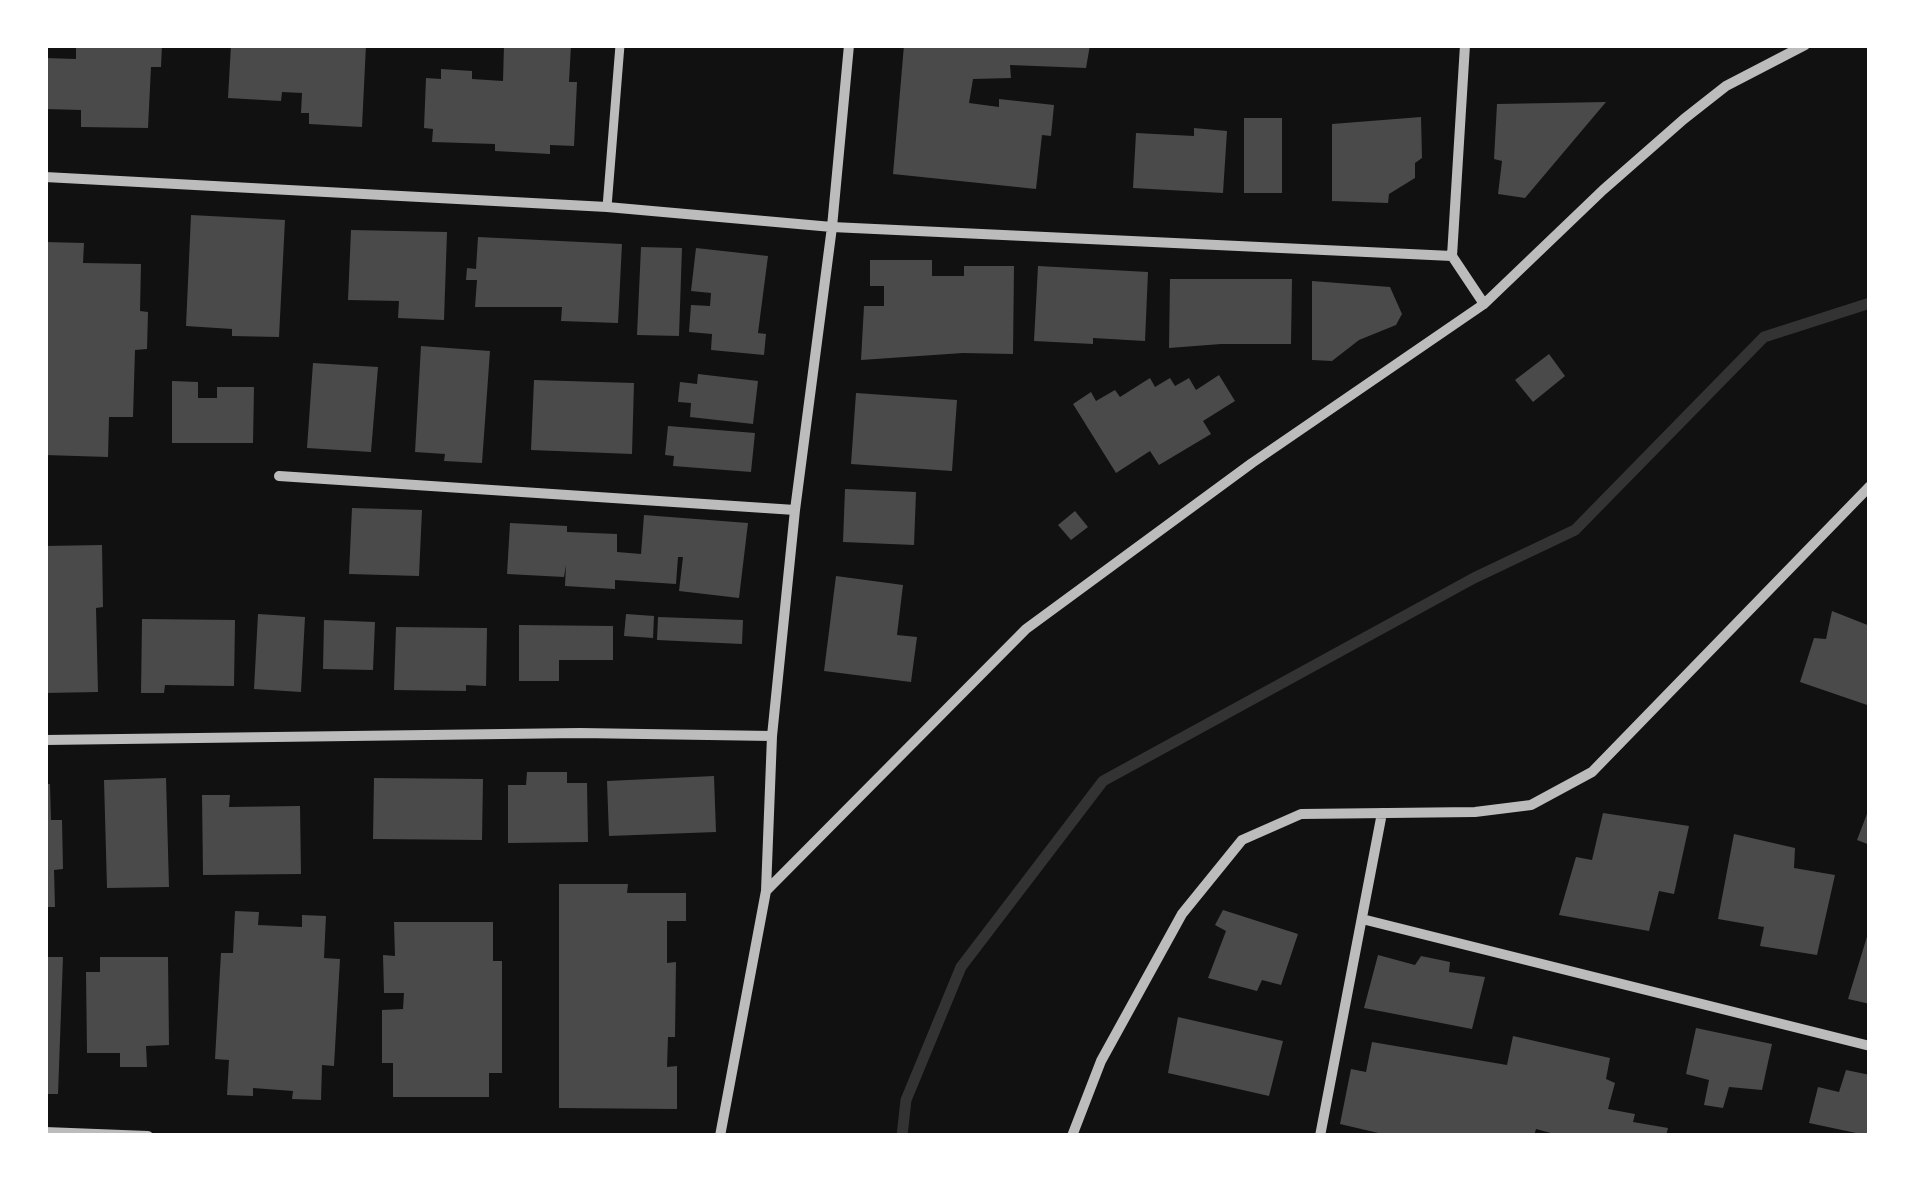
<!DOCTYPE html>
<style>
body{margin:0}
#map{position:relative;width:1915px;height:1181px;overflow:hidden;background:#111;font-family:"Work Sans",sans-serif}
canvas{display:block}
.frame{position:absolute;inset:0;border:48px solid #fff;pointer-events:none}
</style>
<div id="map">
<canvas width="1915" height="1181"></canvas>
<div class="frame"></div>
</div>
<script>
const c = document.querySelector('canvas').getContext('2d');
c.lineJoin = 'round';
const toPath = rows => new Path2D(rows.map(r => 'M' + r).join(''));
function trace(path, color, width, dash) { c.strokeStyle = color; c.lineWidth = width; c.lineCap = dash ? 'butt' : 'round'; c.setLineDash(dash || []); c.stroke(path); }
function paint(path, color) { c.fillStyle = color; c.fill(path, 'evenodd'); }
const stream = toPath([
 [902,1136,906,1100,961,967,1103,781,1474,578,1575,530,1764,337,1870,303]
]);
const building = toPath([
 [76,45,162,45,161,67,151,67,148,128,81,127,81,110,45,109,45,58,76,59],
 [231,45,366,45,362,127,309,124,309,113,301,113,302,93,282,92,281,101,228,98],
 [504,45,571,45,569,82,577,82,574,146,550,145,550,154,495,151,495,144,432,142,433,129,424,128,426,78,441,79,441,69,472,71,472,79,503,81],
 [904,45,1090,45,1086,68,1010,65,1011,78,973,79,969,103,999,107,999,99,1054,105,1051,136,1042,135,1036,189,893,174],
 [1606,102,1525,198,1498,194,1502,161,1494,159,1497,104],
 [1421,117,1422,158,1415,163,1415,178,1389,194,1388,203,1332,201,1332,124],
 [1244,118,1282,118,1282,193,1244,193],
 [1194,128,1227,131,1223,193,1133,188,1136,133,1194,136],
 [191,215,285,220,279,337,232,336,232,329,186,326],
 [351,230,447,232,444,320,398,318,399,301,348,300],
 [478,237,622,244,618,323,561,321,562,307,475,307,477,280,466,280,467,268,476,269],
 [45,242,84,243,83,263,141,264,140,311,148,312,147,349,135,350,133,417,109,417,108,457,45,455],
 [641,247,682,248,679,336,637,335],
 [696,248,768,256,758,333,766,334,764,355,711,350,712,334,689,332,691,305,710,306,711,293,691,291],
 [870,260,932,260,932,276,964,276,964,266,1014,266,1013,354,963,353,861,360,864,306,884,306,884,286,870,286],
 [1038,266,1148,272,1145,341,1093,338,1093,344,1034,341],
 [1170,279,1292,279,1291,344,1221,344,1169,348],
 [1312,281,1390,287,1402,314,1396,325,1359,340,1332,361,1312,360],
 [421,346,490,351,482,463,444,461,445,454,415,452],
 [1549,354,1565,376,1533,402,1515,380],
 [313,363,378,367,371,452,307,448],
 [698,374,758,381,753,424,690,417,691,403,678,402,680,382,697,384],
 [1219,375,1235,401,1203,421,1211,434,1159,465,1150,451,1116,473,1073,404,1091,392,1096,401,1115,390,1120,397,1150,378,1155,387,1170,378,1175,386,1189,378,1196,390],
 [534,380,634,383,632,454,531,450],
 [172,381,198,382,198,398,217,398,217,387,254,387,253,443,172,443],
 [856,393,957,400,952,471,851,464],
 [668,426,755,433,751,472,673,466,674,456,665,455],
 [845,489,916,492,914,545,843,542],
 [352,508,422,510,419,576,349,574],
 [1075,511,1088,527,1071,540,1058,525],
 [644,515,748,523,739,598,679,591,683,557,678,557,676,584,615,580,615,589,565,586,566,565,564,577,507,574,510,523,567,526,567,532,617,534,617,552,641,554],
 [102,545,103,607,96,608,98,692,45,693,45,546],
 [836,576,903,585,897,635,917,637,911,682,824,671],
 [1832,611,1870,626,1870,706,1800,682,1814,638,1826,639],
 [258,614,305,617,301,692,254,689],
 [626,614,654,616,653,638,624,636],
 [658,617,743,620,742,644,657,640],
 [142,619,235,620,234,686,165,685,164,693,141,693],
 [324,620,375,622,373,670,323,669],
 [519,625,613,626,613,660,559,660,559,681,519,681],
 [396,627,487,628,486,686,466,685,466,691,394,690],
 [527,772,567,772,567,783,587,783,588,842,508,843,508,785,526,785],
 [714,776,716,832,609,836,607,781],
 [166,778,169,887,107,888,104,780],
 [374,778,483,779,482,840,373,839],
 [45,784,50,784,51,820,62,820,63,869,54,870,55,907,45,907],
 [202,795,230,795,229,807,300,806,301,874,203,875],
 [1870,806,1870,845,1857,840],
 [1603,813,1689,826,1674,894,1659,891,1649,931,1559,915,1576,857,1592,860],
 [1734,834,1795,848,1794,868,1835,875,1817,955,1760,946,1764,927,1718,919],
 [559,884,628,884,627,893,686,893,686,921,667,921,667,963,676,962,675,1037,668,1037,667,1067,677,1066,677,1109,559,1108],
 [1223,910,1298,934,1281,985,1262,980,1257,991,1208,978,1226,931,1215,925],
 [235,911,259,912,258,925,302,927,302,915,326,916,324,958,340,959,334,1066,322,1065,321,1100,292,1099,293,1091,253,1088,253,1096,227,1095,229,1060,215,1059,221,953,233,953],
 [394,922,493,922,493,961,502,961,502,1073,489,1073,489,1097,393,1097,393,1063,382,1063,382,1010,403,1009,404,993,384,993,383,955,395,956],
 [1869,930,1870,931,1870,1004,1848,999],
 [1378,955,1415,965,1421,956,1450,962,1449,972,1485,977,1472,1029,1364,1008],
 [45,957,63,957,58,1094,45,1094],
 [100,957,168,957,169,1045,146,1046,147,1067,120,1067,120,1053,87,1053,86,972,100,972],
 [1178,1017,1283,1041,1269,1096,1168,1073],
 [1696,1028,1772,1044,1762,1090,1729,1087,1723,1108,1704,1105,1709,1080,1686,1074],
 [1513,1036,1610,1058,1606,1079,1615,1083,1608,1109,1635,1114,1633,1122,1668,1128,1666,1136,1562,1136,1536,1129,1534,1136,1391,1136,1340,1124,1351,1069,1366,1072,1372,1042,1507,1065],
 [1846,1070,1870,1075,1870,1136,1809,1123,1818,1087,1839,1092]
]);
const pedestrian = toPath([
 [607,207,620,45]
]);
const minor = toPath([
 [45,177,607,207,832,227,1452,256,1484,304],
 [1452,256,1465,45],
 [279,476,795,510],
 [45,740,580,733,772,736],
 [766,891,1026,629,1252,463,1484,304,1603,190,1684,119,1726,86,1805,45],
 [1362,919,1870,1046],
 [45,1132,148,1136],
 [720,1136,766,891,772,736,795,510,832,227,849,45],
 [1072,1136,1101,1061,1182,914,1242,840,1301,814,1475,812,1531,805,1592,772,1870,486],
 [1320,1136,1382,813]
]);
trace(stream, '#333', 11);
paint(building, '#4a4a4a');
trace(pedestrian, '#bcbcbc', 9);
trace(minor, '#bcbcbc', 10);
</script>
